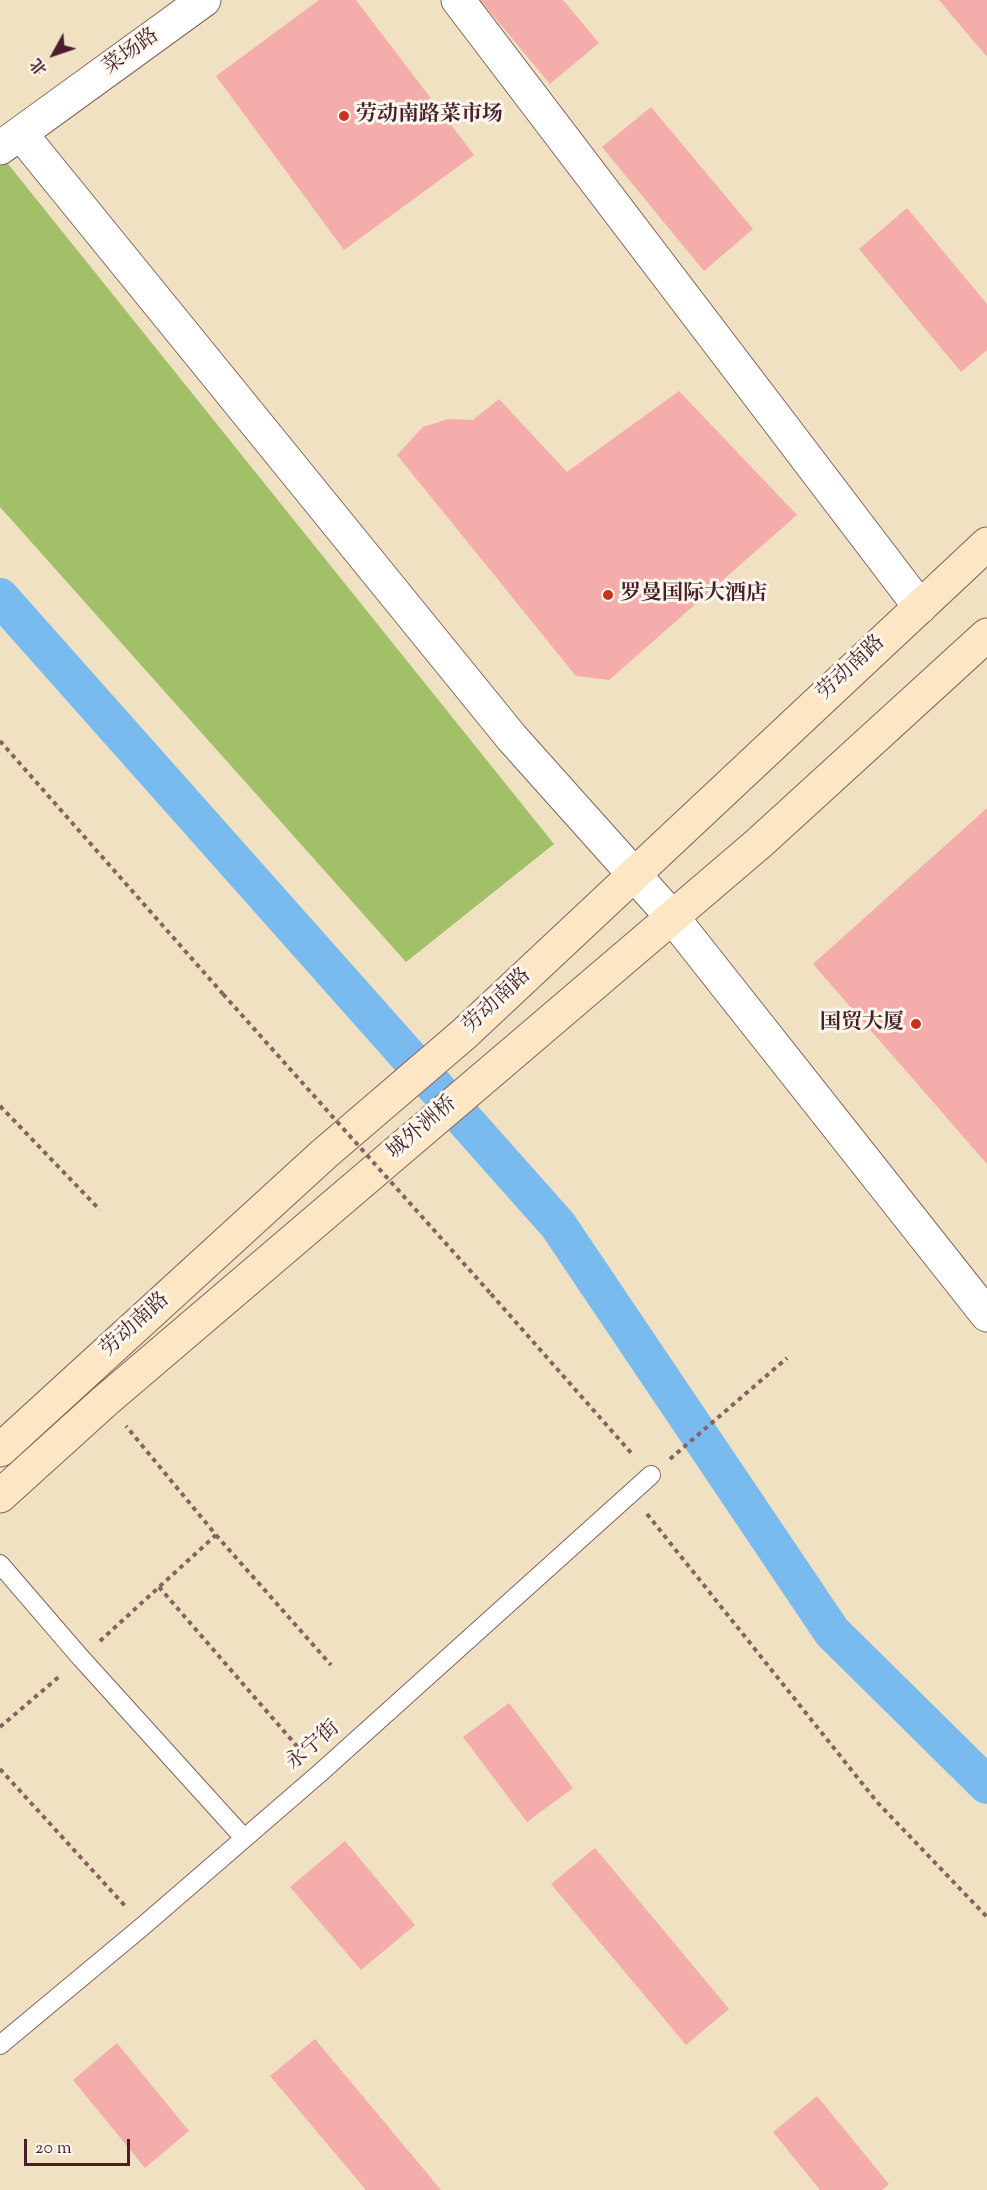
<!DOCTYPE html>
<meta charset="utf-8">
<style>
body{margin:0}
#map{position:relative;width:987px;height:2190px;overflow:hidden;background:#f0e1c2;font-family:"Sorts Mill Goudy","Noto Serif SC",serif}
canvas{display:block}
.north{position:absolute;left:24px;top:24px;width:60px;height:60px;-webkit-text-stroke:4px #fbf7ec;paint-order:stroke;rotate:230deg;font-size:16px;font-weight:700;line-height:24px;text-align:center;color:#4a1f2b}
.north::after{content:'';display:block;margin:auto;width:21px;height:27px;background:#4a1f2b;clip-path:polygon(50% 0,100% 100%,50% 72%,0 100%)}
.scale{position:absolute;left:24px;top:2139px;width:106px;height:27px;box-sizing:border-box;border:3px solid #4a1f2b;border-top:0;padding-left:8px;font-size:18px;line-height:21px;white-space:nowrap;color:#4a1f2b;-webkit-text-stroke:4px #fbf7ec;paint-order:stroke}
</style>
<div id="map">
<canvas width="987" height="2190"></canvas>
<div class="north">北</div>
<div class="scale">20 m</div>
</div>
<script>
const c = document.querySelector('canvas').getContext('2d');
c.lineJoin = 'round';
function paint(path, color) { c.fillStyle = color; c.fill(path, 'evenodd'); }
const toPath = rows => new Path2D(rows.map(r => 'M' + r).join(''));
function trace(path, color, width, dash) { c.strokeStyle = color; c.lineWidth = width; c.lineCap = dash ? 'butt' : 'round'; c.setLineDash(dash || []); c.stroke(path); }
function drawText(font, color, halo, rows, align = 'center') {
  c.font = font + ' "Sorts Mill Goudy","Noto Serif SC",serif'; c.lineWidth = 6; c.setLineDash([]); c.textBaseline = 'middle'; c.strokeStyle = halo; c.fillStyle = color; for (const [text, x, y, turn = 0] of rows) {
    c.save(); c.translate(x, y); c.rotate((+turn || 0) * Math.PI / 180); c.textAlign = isNaN(turn) ? turn : align; if (halo) c.strokeText(text, 0, 0); c.fillText(text, 0, 0); c.restore();
  }
}
const green = toPath([
 [0,154,554,844,406,962,0,507]
]);
const canal = toPath([
 [0,597,558,1225,832,1632,987,1785]
]);
const building = toPath([
 [319,0,356,0,474,155,344,250,216,76],
 [480,0,563,0,599,43,550,84],
 [939,0,987,0,987,57],
 [651,107,753,229,704,271,602,147],
 [907,208,987,304,987,350,961,372,859,249],
 [679,391,797,515,609,680,576,676,397,455,423,427,448,419,473,420,499,399,567,472],
 [987,808,987,1164,813,964],
 [509,1703,573,1788,527,1822,463,1737],
 [345,1841,415,1925,361,1970,290,1887],
 [595,1848,729,2009,686,2045,551,1884],
 [315,2039,441,2190,366,2190,270,2076],
 [117,2043,189,2131,145,2168,73,2080],
 [817,2096,889,2184,882,2190,820,2190,773,2132]
]);
const path = toPath([
 [0,741,223,994],
 [0,1106,100,1210],
 [491,1294,633,1455],
 [670,1459,787,1358],
 [647,1514,877,1802,987,1917],
 [216,1535,331,1665],
 [159,1587,302,1752],
 [100,1641,216,1535,126,1426],
 [0,1727,61,1675],
 [0,1769,126,1907]
]);
const service = toPath([
 [0,1564,81,1658,244,1838],
 [0,2045,143,1926,320,1773,651,1475]
]);
const minor = toPath([
 [458,0,920,607],
 [21,134,512,738,673,918,987,1315],
 [0,148,204,0]
]);
const secondary = toPath([
 [0,1450,324,1154,464,1034,987,544],
 [0,1496,105,1401,758,844,987,635]
]);
const pathBridge = toPath([
 [223,994,491,1294]
]);
const markers = [
 [344,116,6,"#c8321e"],
 [608,595,6,"#c8321e"],
 [916,1024,6,"#c8321e"]
];
const streetNames = [
 ["菜场路",132,53,-36],
 ["劳动南路",852,669,-43],
 ["劳动南路",498,1002,-43],
 ["城外洲桥",423,1129,-41],
 ["劳动南路",136,1326,-42],
 ["永宁街",314,1747,-41]
];
const poiNames = [
 ["劳动南路菜市场",356,116],
 ["罗曼国际大酒店",620,595],
 ["国贸大厦",904,1024,"right"]
];
paint(green, '#a2c068');
trace(canal, '#79bbee', 38);
paint(building, '#f4adab');
trace(service, '#846360', 20);
trace(minor, '#846360', 35);
trace(secondary, '#846360', 35);
trace(path, '#846360', 4, [4.5, 4.5]);
trace(service, '#fff', 18);
trace(minor, '#fff', 33);
trace(secondary, '#fce6c4', 33);
trace(pathBridge, '#846360', 4, [4.5, 4.5]);
for (const [x, y, r, color] of markers) { const dot = new Path2D(); dot.arc(x, y, r, 0, 2 * Math.PI); c.fillStyle = color; c.fill(dot); trace(dot, '#fbf7ec', 2); }
drawText('21px', '#4a1f2b', '#fbf7ec', streetNames);
drawText('bold 21px', '#4a1f2b', '#fbf7ec', poiNames, 'left');
</script>
